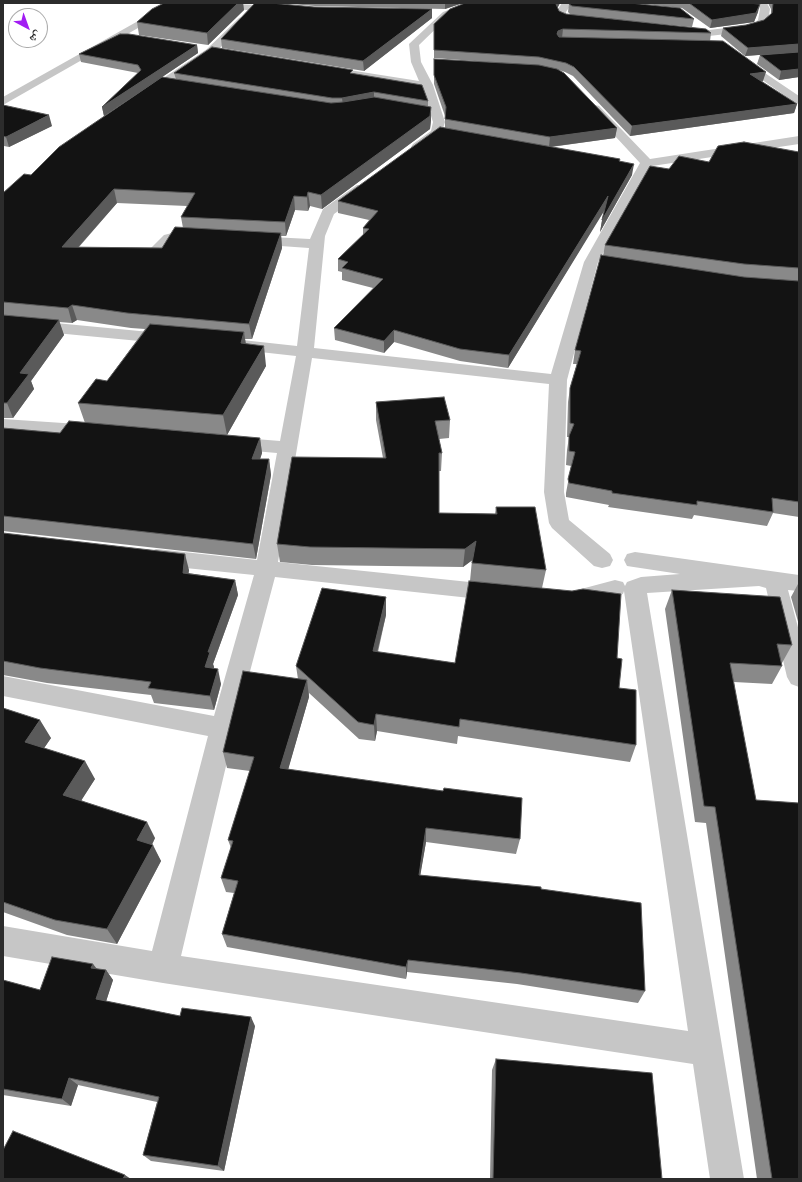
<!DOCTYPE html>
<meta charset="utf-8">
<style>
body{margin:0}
#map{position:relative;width:802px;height:1182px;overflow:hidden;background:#fff;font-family:"Sofia Sans Condensed","Noto Naskh Arabic",sans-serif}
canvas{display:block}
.frame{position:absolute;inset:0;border:4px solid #2c2c2c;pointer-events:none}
.north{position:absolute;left:8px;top:8px;width:40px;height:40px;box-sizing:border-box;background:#fff;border:1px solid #ababab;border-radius:50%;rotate:139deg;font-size:11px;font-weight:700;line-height:16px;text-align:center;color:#2c2c2c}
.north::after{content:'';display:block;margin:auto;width:14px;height:18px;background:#a21df3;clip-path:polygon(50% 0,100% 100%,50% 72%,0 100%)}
</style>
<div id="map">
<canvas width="802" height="1182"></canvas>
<div class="frame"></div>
<div class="north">ش</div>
</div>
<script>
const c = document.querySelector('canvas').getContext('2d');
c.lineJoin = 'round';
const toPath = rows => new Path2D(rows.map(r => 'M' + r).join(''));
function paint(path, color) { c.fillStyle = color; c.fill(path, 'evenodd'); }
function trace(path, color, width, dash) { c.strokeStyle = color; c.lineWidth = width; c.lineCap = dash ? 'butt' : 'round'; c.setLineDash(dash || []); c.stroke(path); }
const minor = toPath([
 [209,3,282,6,287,9,282,12,212,8,207,5,209,3],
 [467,3,480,3,449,16,419,45,421,62,433,85,445,122,441,135,421,150,413,150,411,147,413,144,431,131,433,122,422,88,349,76,344,73,349,70,419,81,411,62,409,44,443,12,467,3],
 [562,3,572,3,566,12,566,14,589,20,591,22,589,24,586,25,559,18,556,12,562,3],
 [757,3,767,3,770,9,768,21,761,27,744,32,709,36,682,32,677,29,682,26,709,30,743,26,755,23,758,20,760,9,757,3],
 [163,7,168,10,166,12,3,105,3,97,163,7],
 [242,17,247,20,245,22,215,53,149,97,141,97,139,95,141,93,207,49,239,18,242,17],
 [741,57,799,96,799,104,795,103,737,62,736,60,741,57],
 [595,105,599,106,650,159,799,136,799,144,652,166,598,262,567,380,564,492,569,520,610,554,613,560,610,566,602,568,594,566,552,528,549,523,544,492,549,384,312,358,278,562,498,585,506,587,509,593,506,599,498,601,275,577,235,728,181,956,688,1031,624,591,623,594,574,607,566,605,563,599,566,593,615,580,623,582,625,586,627,582,641,577,680,574,627,566,624,560,627,554,635,552,799,575,799,591,788,590,799,631,799,687,791,684,787,677,766,588,759,586,647,593,744,1179,710,1179,693,1064,163,983,3,956,3,926,152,951,208,736,3,696,3,676,214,716,254,575,156,565,148,562,145,557,148,552,156,549,257,560,277,453,231,449,224,447,222,443,224,439,231,437,280,441,296,356,233,349,227,348,225,344,227,340,233,339,297,346,309,248,252,244,247,243,245,240,247,237,252,236,310,239,323,209,357,185,367,185,369,188,367,191,334,214,325,236,314,348,551,374,584,262,640,163,591,110,589,108,595,105],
 [176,232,196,233,201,234,203,237,201,240,196,241,174,241,156,259,149,261,133,261,128,260,126,257,128,254,133,253,146,253,164,235,176,232],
 [3,318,171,334,177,335,179,339,177,343,171,344,3,328,3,318],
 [3,419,93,425,100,427,102,431,100,435,93,437,3,431,3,419]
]);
const wall = toPath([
 [164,3,243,3,244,10,208,45,139,35,137,22],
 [279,3,463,3,445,9,315,6],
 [465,3,560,3,557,8,559,11,566,14,711,33,710,41,763,81,762,82,797,104,794,113,630,136,573,76,565,72,559,70,617,128,615,138,551,147,620,159,620,161,632,175,600,232,604,210,508,368,460,361,394,342,384,353,335,340,334,328,373,288,342,280,342,272,338,271,338,259,363,235,363,228,369,220,338,213,338,201,445,128,445,116,434,84,434,59,515,64,434,58,434,24],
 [636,3,756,3,758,12,754,22,710,28,682,8],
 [768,3,799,3,799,77,779,80,757,64,760,55,797,52,745,56,721,36,723,28,746,25,764,20,771,14,771,9],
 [569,4,694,19,692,27,571,15,568,12],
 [432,9,432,18,364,71,222,48,221,39],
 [197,45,198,53,162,77,176,79,174,73,353,73,428,101,428,107,431,120,430,129,322,209,310,206,308,211,295,210,286,236,281,236,282,248,252,339,245,339,246,344,266,366,227,435,85,423,78,403,107,381,145,329,131,328,77,320,72,323,59,322,64,335,31,381,34,389,13,418,3,418,3,193,31,175,162,77,104,116,102,107,138,73,81,62,79,54],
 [117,203,187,206,181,217,183,228,162,248,79,247],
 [3,105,52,126,9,147,4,146,3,146],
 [799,152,799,517,773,513,767,526,694,515,692,519,608,507,609,505,566,497,566,493,571,466,566,465,567,450,569,437,567,437,568,402,570,388,577,364,573,364,575,350,603,256,605,245,669,169,709,162],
 [376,402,450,420,449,438,439,439,442,453,441,471,439,471,439,513,495,514,496,507,546,570,542,588,470,581,472,560,463,567,312,565,280,562,277,544,383,458,376,420],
 [3,428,60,433,260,438,262,453,260,459,269,459,271,475,256,559,3,531],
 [3,533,189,570,188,573,235,580,238,595,213,664,214,667,214,668,221,684,214,710,154,703,151,695,47,683,3,675,3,676],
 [798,584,799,584,799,625,791,597],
 [672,590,792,645,782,663,781,663,782,666,772,684,734,682,799,1179,757,1179,706,823,695,822,665,609],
 [386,597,386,615,378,652,455,663,617,658,619,688,636,745,630,762,458,736,457,744,377,731,375,741,359,739,309,693,309,697,288,769,520,839,516,854,426,842,420,875,541,889,645,991,638,1003,517,984,407,972,406,979,227,947,222,934,234,893,226,892,221,878,231,848,228,840,250,771,227,768,223,752,298,679,296,666],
 [3,708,51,738,44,748,95,779,81,800,155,838,152,845,161,861,117,944,67,935,3,912],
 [96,969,106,970,113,980,106,1001,180,1016,255,1026,224,1171,151,1161,143,1155,157,1102,78,1085,71,1106,3,1095,3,980,40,990],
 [496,1059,662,1179,490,1179,492,1070]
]);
const shadedWall = toPath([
 [238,3,243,3,244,10,208,45,207,33],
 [445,3,463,3,445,9],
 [556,3,560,3,555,13,556,4],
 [760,4,758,12,754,22,710,28,712,20],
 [432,9,432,18,364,71,363,61],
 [563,29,562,38,556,43,558,31],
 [799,44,799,52,745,56,748,48],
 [197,45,198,53,104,116,102,107],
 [799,69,799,77,779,80,781,71],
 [766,72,763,81,748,83,750,74],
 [374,92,374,101,343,106,342,98],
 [797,104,794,113,630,136,632,126],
 [431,107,431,120,430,129,322,209,321,195],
 [49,115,52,126,9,147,6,137],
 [617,128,615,138,549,147,550,137],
 [634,164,632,175,600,232,602,220],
 [114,189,117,203,66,261,62,247],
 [308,192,310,206,308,211,307,197],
 [294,196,295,210,286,236,285,222],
 [608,196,606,208,508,368,509,355],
 [281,233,282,248,252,339,249,324],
 [72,305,77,320,72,323,68,308],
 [59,320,64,335,31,381,34,389,13,418,7,403,20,373],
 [394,330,394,342,384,353,384,341],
 [244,332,247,352,241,343],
 [264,346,266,366,227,435,223,415],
 [260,438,262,453,255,475,252,459],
 [269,459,271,475,256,559,253,544],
 [476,541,474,559,463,567,465,549],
 [185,554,189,570,187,588,183,573],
 [235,580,238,595,213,664,214,667,209,682,205,667,208,652],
 [386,597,386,615,373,669,373,651],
 [218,669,221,684,214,710,210,696],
 [307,680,309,697,284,784,280,768],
 [376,714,377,731,375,741,374,725],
 [40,720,51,738,36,760,25,742],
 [85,761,95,779,74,812,63,795],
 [147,822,155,838,146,856,137,840],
 [426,828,426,842,418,889,419,875],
 [153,845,161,861,117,944,107,929],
 [408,960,407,972,406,979,406,967],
 [93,964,101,974,91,968],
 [106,970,113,980,104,1008,96,999],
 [251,1017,255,1026,224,1171,218,1166],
 [69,1078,78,1085,71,1106,62,1099],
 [125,1175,131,1179,123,1179]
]);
const building = toPath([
 [164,3,238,3,207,33,137,22,152,9,164,3],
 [255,3,271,3,314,7,432,9,363,61,221,39,255,3],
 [465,3,556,3,556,4,559,11,566,14,706,29,711,33,563,29,558,31,557,34,559,37,723,41,766,72,750,74,797,104,632,126,574,67,566,63,539,57,434,50,434,24,450,9,465,3],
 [569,3,630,3,680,8,694,19,572,6,569,4,569,3],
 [689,3,747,3,760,4,756,13,712,20,689,3],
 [773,3,799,3,799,44,748,48,723,28,746,25,764,20,772,13,773,3],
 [120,34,129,34,197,45,102,107,141,70,138,65,79,54,120,34],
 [212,47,353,70,350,73,422,85,428,101,374,92,342,98,332,98,174,73,212,47],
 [799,52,799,69,781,71,760,55,799,52],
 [434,59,539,65,557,69,564,73,617,128,550,137,445,119,446,107,434,75,434,59],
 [162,77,331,103,343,102,374,97,431,107,430,116,321,195,308,192,307,197,294,196,285,222,181,217,195,193,114,189,62,247,162,248,175,227,281,233,249,324,127,313,72,305,68,308,3,302,3,193,24,174,31,175,59,147,162,77],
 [3,105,49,115,6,137,3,136,3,105],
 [440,127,620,159,619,161,634,164,602,220,608,196,509,355,460,349,394,330,384,341,334,328,383,279,342,268,348,262,338,259,369,229,363,228,378,211,338,201,440,127],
 [744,142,799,152,799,268,744,264,605,245,650,166,669,169,679,156,709,162,718,146,744,142],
 [601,255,744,277,799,281,799,502,772,498,773,512,697,501,697,505,612,493,612,491,569,483,568,479,575,452,569,451,569,436,574,424,570,423,570,388,581,351,575,350,601,255],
 [3,315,59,320,20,373,29,374,7,403,3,403,3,315],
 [150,324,244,332,241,343,264,346,223,415,78,403,96,379,107,381,150,324],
 [444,397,450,420,435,421,442,453,439,453,439,513,497,514,496,507,535,507,546,570,472,563,476,541,465,549,310,547,277,544,292,457,386,458,376,402,444,397],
 [69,421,260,438,252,459,269,459,253,544,3,516,3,428,60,433,69,421],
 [3,533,185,554,183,573,235,580,208,652,210,652,205,667,218,669,210,696,148,688,151,682,40,668,3,661,3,533],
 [469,581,572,591,583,589,621,594,617,658,622,659,619,688,636,690,636,745,460,719,459,727,376,714,374,725,358,722,296,666,322,588,386,597,373,651,455,663,469,581],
 [672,590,780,597,792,645,777,644,782,666,730,663,756,800,799,803,799,1179,772,1179,715,807,704,806,672,590],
 [243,671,307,680,280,768,443,791,444,788,522,798,520,839,426,828,419,875,541,887,541,889,641,903,645,991,521,973,408,960,406,967,222,934,238,881,221,878,233,841,228,840,254,757,223,752,243,671],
 [3,708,40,720,25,742,85,761,63,795,147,822,137,840,153,845,107,929,55,920,3,902,3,708],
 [52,957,93,964,91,968,106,970,96,999,180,1016,182,1008,251,1017,218,1166,143,1155,159,1097,69,1078,62,1099,3,1089,3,980,40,990,52,957],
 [496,1059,652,1073,662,1179,493,1179,496,1059],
 [13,1131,125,1175,123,1179,3,1179,3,1150,13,1131]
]);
paint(minor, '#c6c6c6');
paint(wall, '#898989');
paint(shadedWall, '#5a5a5a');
paint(building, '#131313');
trace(building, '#5a5a5a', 1);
</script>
